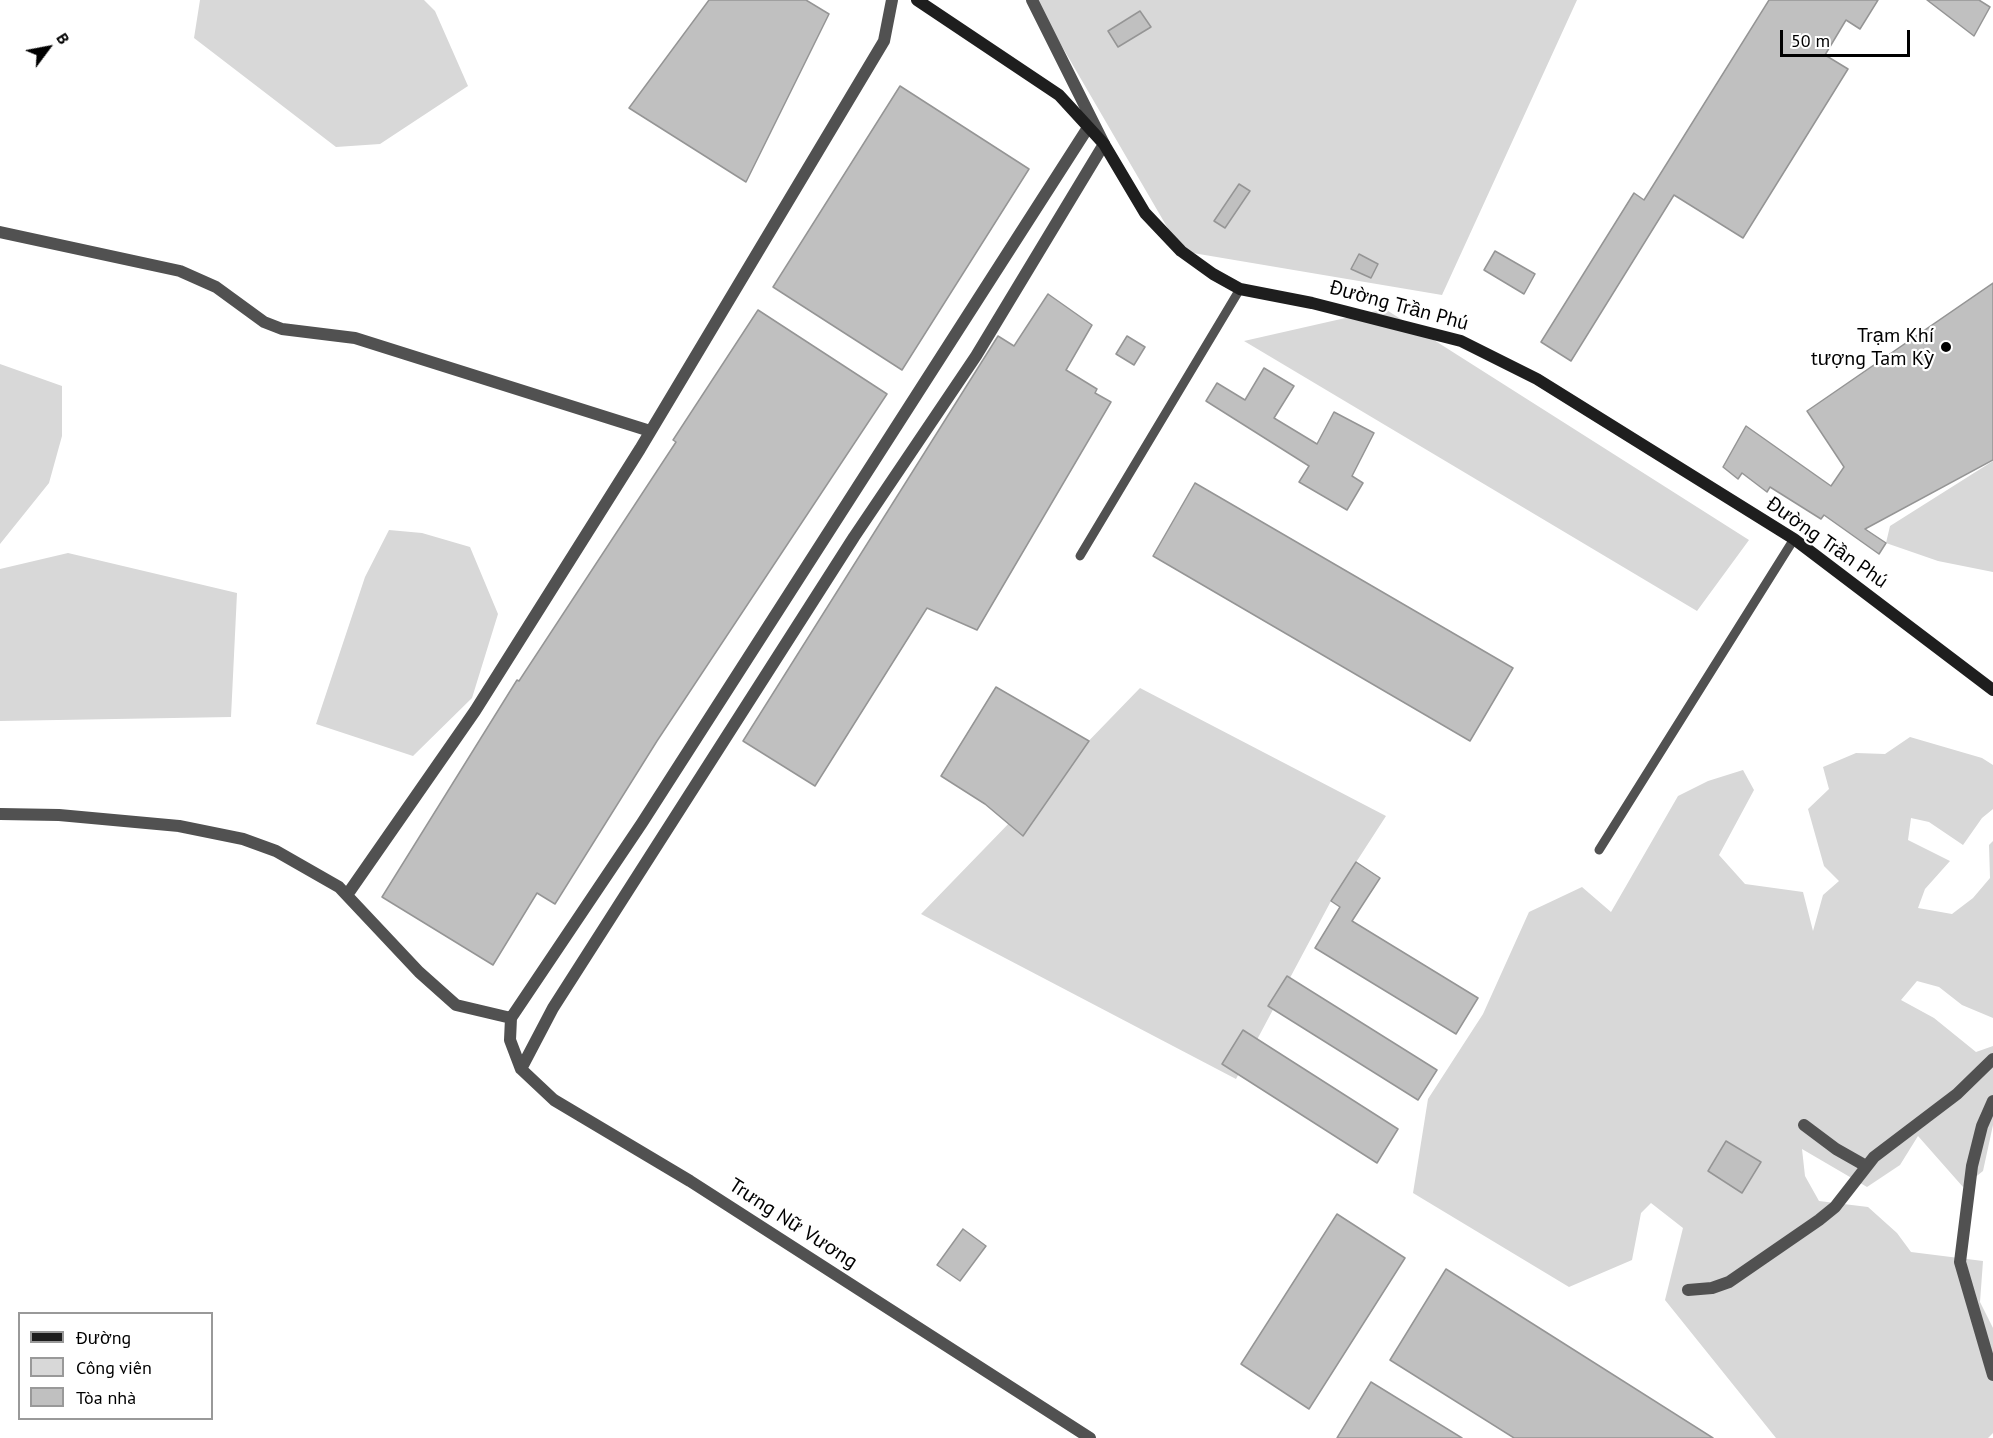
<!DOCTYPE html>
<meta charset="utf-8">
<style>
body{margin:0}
#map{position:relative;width:1993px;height:1438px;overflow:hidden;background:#fff;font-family:"PT Sans",sans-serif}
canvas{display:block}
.legend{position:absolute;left:18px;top:1312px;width:195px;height:108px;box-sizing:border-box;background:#fff;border:2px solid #999;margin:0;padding:8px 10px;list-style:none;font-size:18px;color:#000}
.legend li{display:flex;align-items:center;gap:12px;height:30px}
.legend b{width:30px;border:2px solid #999}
.north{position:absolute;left:18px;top:18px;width:60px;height:60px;-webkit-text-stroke:4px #fff;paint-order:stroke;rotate:58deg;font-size:16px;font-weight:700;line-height:24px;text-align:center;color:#000}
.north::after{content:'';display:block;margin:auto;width:21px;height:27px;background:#000;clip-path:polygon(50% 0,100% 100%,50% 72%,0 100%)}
.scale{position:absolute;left:1780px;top:30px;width:130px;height:27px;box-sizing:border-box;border:3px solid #000;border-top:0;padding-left:8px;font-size:18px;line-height:21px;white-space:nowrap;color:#000;-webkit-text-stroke:4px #fff;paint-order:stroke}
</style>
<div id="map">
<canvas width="1993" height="1438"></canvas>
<ul class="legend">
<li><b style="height:8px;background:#1e1e1e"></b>Đường</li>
<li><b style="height:16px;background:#d8d8d8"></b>Công viên</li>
<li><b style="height:16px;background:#c0c0c0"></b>Tòa nhà</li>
</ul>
<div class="north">B</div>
<div class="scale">50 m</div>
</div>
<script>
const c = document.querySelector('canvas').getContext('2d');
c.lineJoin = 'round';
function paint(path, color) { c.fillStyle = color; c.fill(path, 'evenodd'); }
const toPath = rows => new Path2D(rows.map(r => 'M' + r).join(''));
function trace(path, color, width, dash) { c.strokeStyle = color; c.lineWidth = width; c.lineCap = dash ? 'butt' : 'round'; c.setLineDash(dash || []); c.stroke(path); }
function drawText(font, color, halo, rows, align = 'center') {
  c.font = font + ' "PT Sans",sans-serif'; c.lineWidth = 4.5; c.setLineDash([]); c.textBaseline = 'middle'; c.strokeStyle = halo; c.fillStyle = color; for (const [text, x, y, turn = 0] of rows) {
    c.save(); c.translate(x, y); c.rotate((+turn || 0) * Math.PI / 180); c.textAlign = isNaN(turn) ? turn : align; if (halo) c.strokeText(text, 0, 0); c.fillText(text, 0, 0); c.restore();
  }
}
const green = toPath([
 [200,0,424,0,435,11,468,86,380,144,336,147,194,38],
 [1035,0,1577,0,1442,295,1181,251],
 [1385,309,1749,540,1697,611,1244,341],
 [0,364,62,386,62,436,49,483,0,544],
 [1993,461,1993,572,1938,561,1886,543,1890,526],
 [389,530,422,533,470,547,498,614,472,698,413,756,316,724,365,577],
 [68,553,237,593,231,717,0,721,0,569],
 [1140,688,1386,816,1331,901,1236,1079,921,914],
 [1910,737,1982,758,1993,765,1993,809,1982,818,1963,845,1929,822,1911,818,1908,840,1950,861,1925,889,1918,908,1952,914,1973,898,1990,878,1989,845,1993,841,1993,1018,1962,1005,1939,987,1917,981,1901,1000,1934,1018,1976,1052,1993,1046,1993,1125,1983,1171,1963,1187,1918,1136,1900,1165,1867,1187,1802,1149,1805,1176,1819,1201,1868,1207,1897,1233,1911,1252,1983,1261,1980,1302,1993,1328,1993,1433,1988,1438,1776,1438,1665,1300,1683,1228,1651,1203,1641,1213,1632,1260,1569,1287,1413,1193,1428,1099,1483,1014,1529,912,1582,887,1611,912,1678,796,1708,781,1743,770,1754,790,1719,855,1745,884,1803,892,1813,931,1823,895,1839,881,1824,866,1808,809,1829,789,1823,767,1856,753,1885,754]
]);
const building = toPath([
 [709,0,806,0,829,14,746,182,629,108,709,0],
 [1769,0,1878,0,1860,29,1846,20,1825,55,1848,69,1743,238,1674,195,1571,361,1541,342,1634,193,1644,200,1769,0],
 [1927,0,1979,0,1990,7,1974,36,1927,0],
 [1140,11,1151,27,1118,47,1108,31,1140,11],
 [900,86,1029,169,902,370,773,287,900,86],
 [1239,184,1250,191,1225,228,1214,221,1239,184],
 [1495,251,1535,274,1524,294,1484,270,1495,251],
 [1359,254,1378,264,1371,278,1351,269,1359,254],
 [1993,283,1993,460,1865,529,1886,543,1879,554,1824,515,1821,519,1770,487,1767,492,1742,473,1738,479,1723,467,1746,426,1831,486,1844,467,1807,411,1993,283],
 [1048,294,1092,325,1066,370,1097,389,1095,393,1111,402,977,630,927,608,815,786,743,741,998,336,1014,346,1048,294],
 [758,310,887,394,657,741,555,904,537,893,493,965,382,897,517,680,519,681,676,442,673,440,758,310],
 [1127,336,1145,347,1134,365,1116,354,1127,336],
 [1264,368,1294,386,1274,418,1317,444,1334,412,1374,433,1352,476,1363,483,1347,510,1299,482,1309,466,1206,401,1217,383,1245,400,1264,368],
 [1195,483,1513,668,1470,741,1153,556,1195,483],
 [996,687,1089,741,1023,836,985,804,941,776,996,687],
 [1356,862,1380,878,1352,921,1478,998,1456,1034,1315,948,1340,907,1331,901,1356,862],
 [1287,976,1437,1070,1418,1100,1268,1006,1287,976],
 [1243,1030,1398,1129,1377,1163,1222,1064,1243,1030],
 [1726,1141,1761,1162,1742,1193,1708,1171,1726,1141],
 [1337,1214,1405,1258,1309,1409,1241,1364,1337,1214],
 [963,1229,986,1246,960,1281,937,1265,963,1229],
 [1446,1269,1552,1336,1713,1438,1514,1438,1390,1360,1446,1269],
 [1371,1382,1462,1438,1337,1438,1371,1382]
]);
const lane = toPath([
 [1080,556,1240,289],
 [1599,850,1794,539]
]);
const street = toPath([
 [0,232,180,271,216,287,264,322,282,329,355,338,650,431],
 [0,814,59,815,179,826,243,839,276,851,339,887,419,972,456,1005,511,1018],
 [347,895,475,711,640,449,884,41,892,0],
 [511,1018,642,823,1089,126],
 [511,1018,510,1040,521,1069,554,1100,690,1181,1090,1438],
 [521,1069,553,1008,854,537,976,356,1104,144,1032,0],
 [1993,1101,1982,1126,1972,1166,1960,1262,1993,1375],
 [1804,1125,1836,1149,1866,1166],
 [1688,1290,1712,1288,1729,1282,1819,1220,1835,1207,1874,1157,1957,1094,1993,1059]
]);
const secondary = toPath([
 [917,0,1059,95,1104,144,1145,213,1181,251,1213,274,1240,289,1312,303,1461,341,1537,379,1794,539,1993,690]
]);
const markers = [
 [1946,347,6,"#000"]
];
const streetNames = [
 ["Đường Trần Phú",1399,306,15],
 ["Đường Trần Phú",1827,543,35],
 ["Trưng Nữ Vương",793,1224,33]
];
const poiNames = [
 ["Trạm Khí",1934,336],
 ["tượng Tam Kỳ",1934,359]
];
paint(green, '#d8d8d8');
paint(building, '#c0c0c0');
trace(building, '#959595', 1.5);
trace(lane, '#515151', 9);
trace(street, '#515151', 12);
trace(secondary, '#1e1e1e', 12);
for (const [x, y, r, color] of markers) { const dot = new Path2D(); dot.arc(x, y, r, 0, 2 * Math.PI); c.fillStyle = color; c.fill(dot); trace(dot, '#fff', 2); }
drawText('20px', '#000', '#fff', streetNames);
drawText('20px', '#000', '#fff', poiNames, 'right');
</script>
